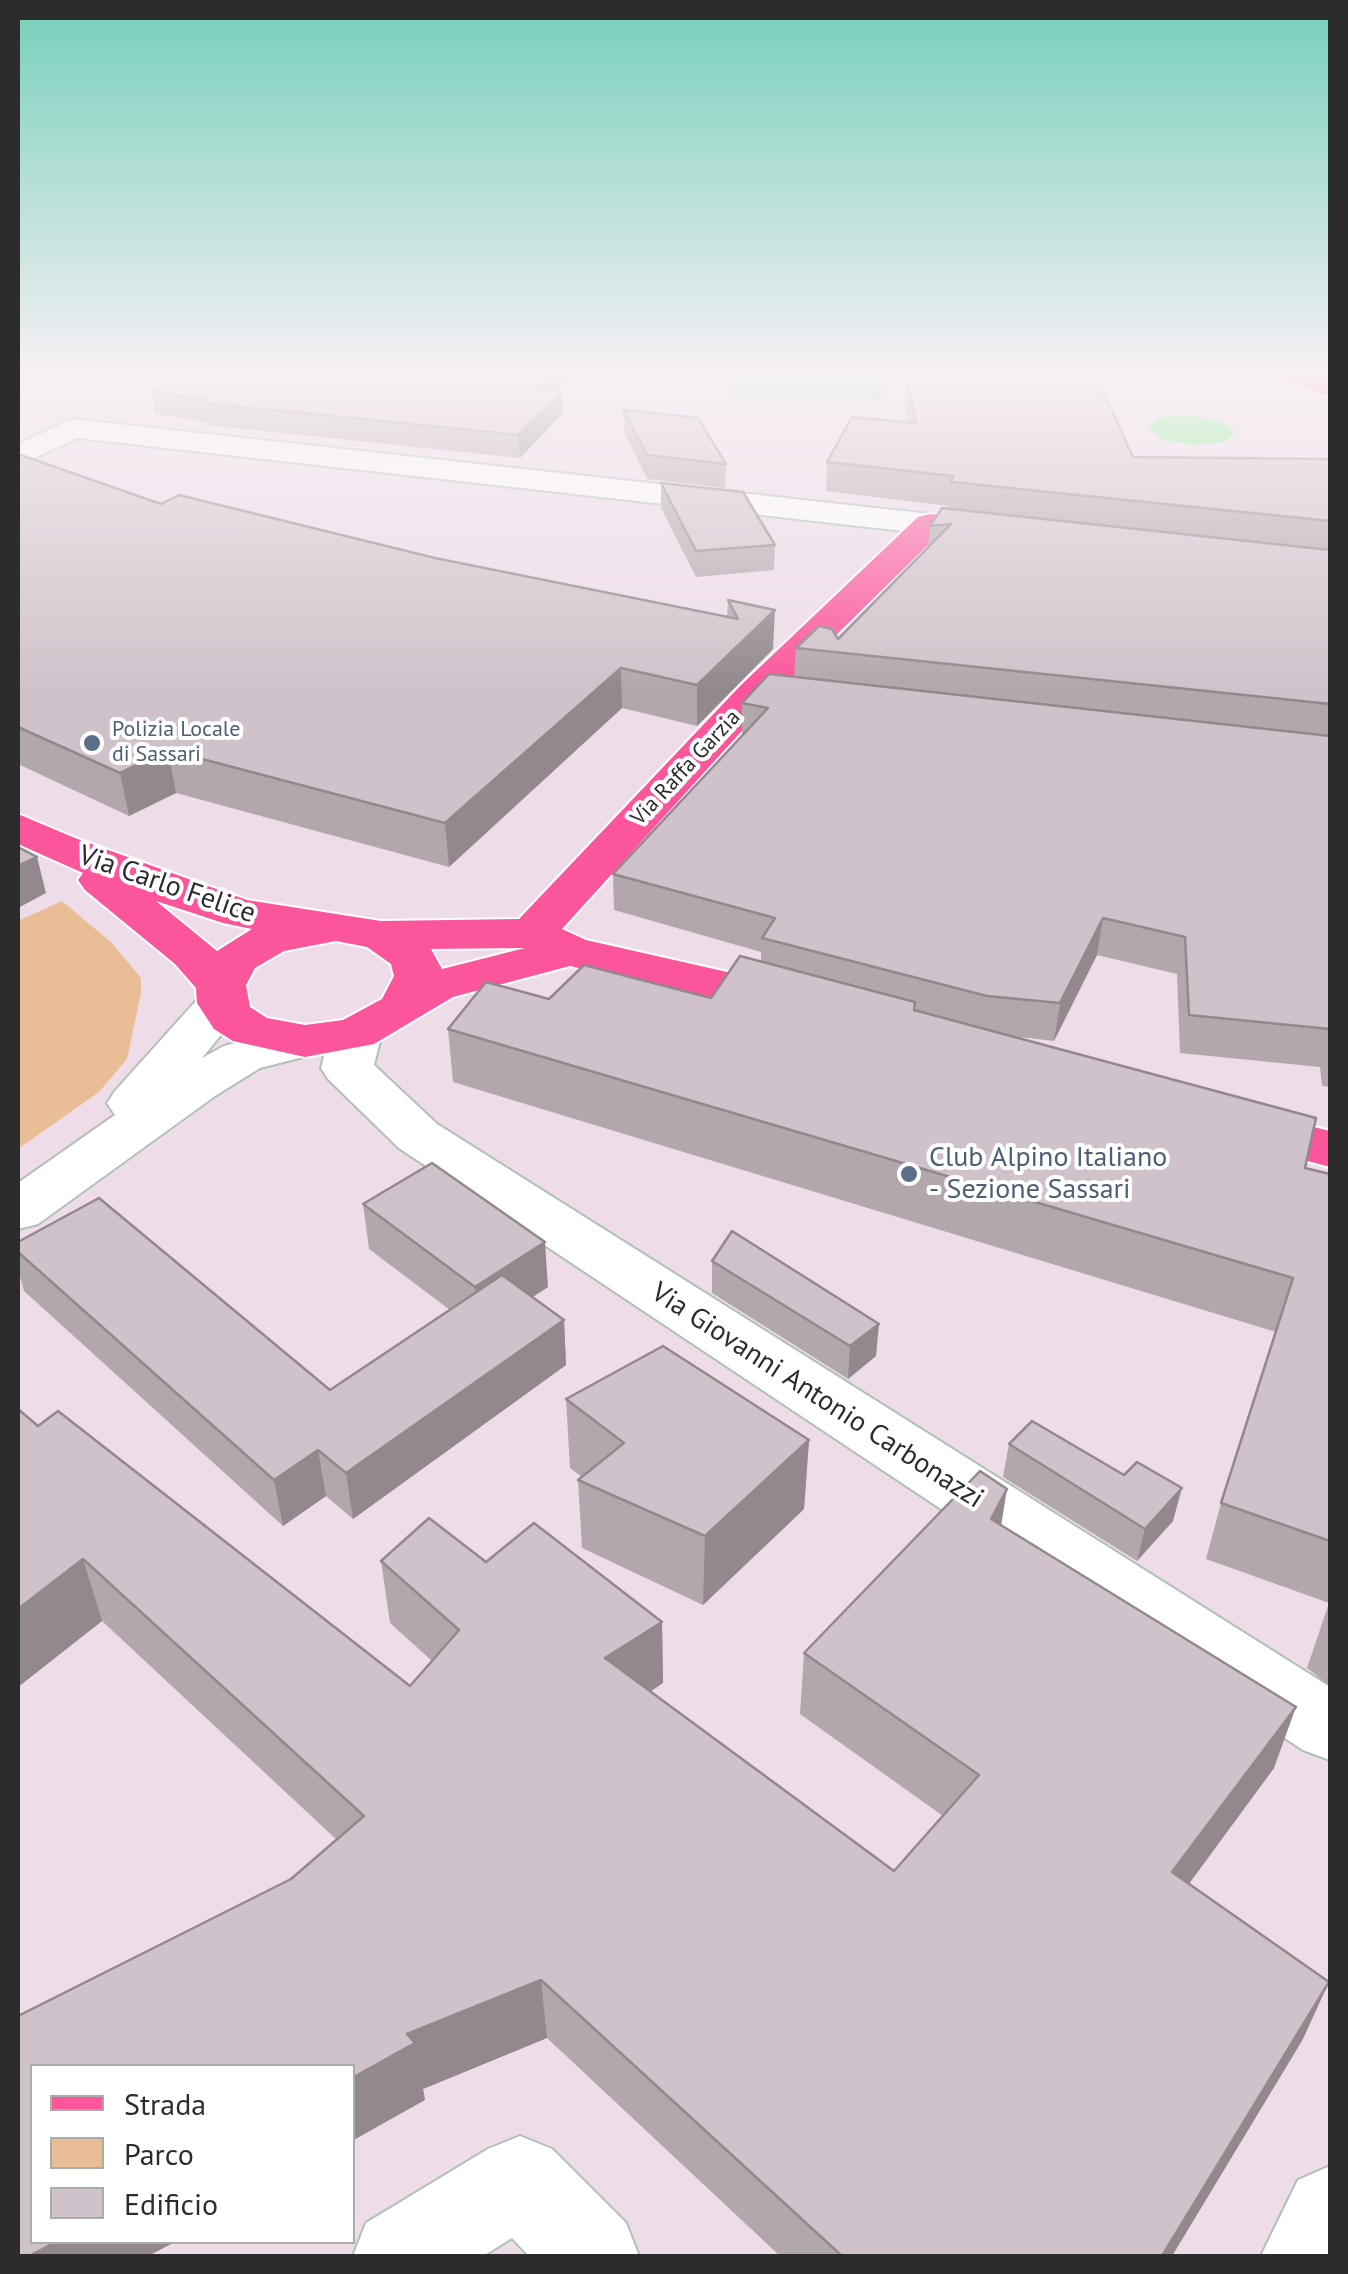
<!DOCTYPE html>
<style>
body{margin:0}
#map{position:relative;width:1348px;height:2274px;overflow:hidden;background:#eedde8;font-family:"PT Sans",sans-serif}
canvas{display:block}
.frame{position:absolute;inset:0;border:20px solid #2c2c2c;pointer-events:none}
.legend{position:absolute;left:30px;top:2064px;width:325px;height:180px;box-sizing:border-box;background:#fff;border:2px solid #ababab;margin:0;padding:12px 18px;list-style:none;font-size:30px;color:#2c2c2c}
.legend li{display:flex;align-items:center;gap:20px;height:50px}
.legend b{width:50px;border:2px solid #ababab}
</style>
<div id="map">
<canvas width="1348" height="2274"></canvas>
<div class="frame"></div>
<ul class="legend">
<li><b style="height:12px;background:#fb559b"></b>Strada</li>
<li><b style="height:28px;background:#e9bd96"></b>Parco</li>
<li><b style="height:28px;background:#d0c2ca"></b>Edificio</li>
</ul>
</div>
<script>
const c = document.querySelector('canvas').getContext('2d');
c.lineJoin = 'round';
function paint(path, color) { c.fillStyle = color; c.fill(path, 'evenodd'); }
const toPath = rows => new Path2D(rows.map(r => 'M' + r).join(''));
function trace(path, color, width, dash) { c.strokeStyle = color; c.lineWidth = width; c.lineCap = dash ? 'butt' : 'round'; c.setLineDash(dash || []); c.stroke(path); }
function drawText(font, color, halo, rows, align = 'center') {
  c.font = font + ' "PT Sans",sans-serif'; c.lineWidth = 8; c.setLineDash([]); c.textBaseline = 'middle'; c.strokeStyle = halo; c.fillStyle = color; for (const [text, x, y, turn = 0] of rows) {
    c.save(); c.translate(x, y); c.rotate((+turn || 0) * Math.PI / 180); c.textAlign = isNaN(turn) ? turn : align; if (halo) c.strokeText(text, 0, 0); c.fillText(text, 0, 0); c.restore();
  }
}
const green = toPath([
 [62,901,112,943,141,978,141,993,127,1059,99,1092,18,1149,18,921]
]);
const water = toPath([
 [730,374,882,375,886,398,731,397],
 [1190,415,1221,421,1235,432,1223,442,1193,445,1161,439,1148,427,1160,417]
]);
const minor = toPath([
 [72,419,930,514,942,517,947,524,942,531,930,534,77,438,18,466,18,444,72,419],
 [222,988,240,992,247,1003,202,1058,224,1046,305,1025,323,1030,329,1038,338,1022,356,1018,374,1022,382,1033,374,1065,437,1124,1330,1687,1330,1760,1303,1750,399,1148,328,1079,321,1068,326,1048,323,1052,260,1068,215,1096,38,1224,18,1229,18,1183,115,1115,107,1103,115,1091,204,992,222,988],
 [520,2136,552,2149,626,2223,639,2256,529,2256,512,2238,483,2256,353,2256,366,2223,488,2149,520,2136],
 [1330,2166,1330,2256,1261,2256,1298,2180,1330,2166]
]);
const major = toPath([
 [1274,371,1314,371,1330,378,1330,397,1279,377,1274,371],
 [930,514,1004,522,1016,525,1021,532,1016,539,1004,542,938,535,769,701,562,929,586,940,811,991,818,1002,811,1013,793,1017,570,966,453,997,374,1044,305,1057,233,1041,214,1029,197,1003,196,988,175,964,85,890,78,880,83,873,18,844,18,814,75,838,247,900,381,921,519,919,741,685,918,517,930,514],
 [156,901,223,923,252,929,217,951,156,901],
 [336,941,367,947,391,964,394,976,382,999,343,1020,305,1025,267,1018,250,1007,246,985,255,968,284,951,336,941],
 [525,948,442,969,431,949,524,948,525,948],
 [1238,1108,1330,1131,1330,1167,1219,1137,1211,1125,1219,1113,1238,1108]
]);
const wall = toPath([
 [181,371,573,371,556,391,563,413,520,458,207,425,207,422,155,414,152,392],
 [907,379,976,385,1133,457,1330,459,1330,1087,1322,1086,1320,1067,1180,1053,1177,974,1097,955,1054,1041,1011,1036,1305,1168,1330,1174,1330,1686,1307,1668,1329,1603,1206,1559,1221,1503,1276,1332,453,1082,448,1029,549,999,711,998,761,961,761,952,614,910,613,874,742,736,742,703,794,677,796,648,838,639,928,547,930,526,948,509,948,506,826,491,827,462,908,423,905,407],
 [623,410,726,464,725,488,647,479,624,432],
 [18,454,161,504,727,617,728,600,773,649,697,726,622,708,449,867,176,793,129,816,18,764],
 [661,483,775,545,774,570,696,577,661,508],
 [363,1204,548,1287,532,1297,564,1320,566,1365,353,1519,326,1496,283,1526,24,1291,18,1270,18,1242,330,1390,450,1310,369,1249],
 [712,1261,876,1356,848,1379,712,1293],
 [566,1399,809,1440,804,1509,703,1605,582,1548,578,1480,582,1477,570,1468],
 [18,1409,38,1426,410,1686,432,1661,390,1623,381,1561,486,1562,662,1622,663,1683,650,1692,894,1871,943,1816,800,1714,804,1653,1001,1525,1274,1768,1189,1884,1303,2039,1172,2256,780,2256,547,2038,423,2089,425,2100,291,1879,337,1840,102,1621,18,1687],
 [1009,1444,1173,1521,1137,1561,1003,1477]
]);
const shadedWall = toPath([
 [554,371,573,371,539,411,538,389],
 [562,391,563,413,520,458,518,435],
 [775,610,773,649,697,726,697,685],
 [621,668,622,708,449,867,445,823],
 [168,750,176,793,129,816,120,773],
 [37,857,46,893,18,908,18,866],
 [1103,918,1097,955,1054,1041,1060,1003],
 [545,1242,548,1287,479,1332,475,1287],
 [564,1320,566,1365,353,1519,346,1473],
 [879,1324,876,1356,848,1379,850,1346],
 [809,1440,804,1509,703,1605,705,1536],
 [318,1450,326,1496,283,1526,274,1480],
 [1182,1488,1173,1521,1137,1561,1145,1529],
 [1007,1489,997,1551,991,1519],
 [83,1559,102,1621,18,1687,18,1609],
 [662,1622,663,1683,607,1719,605,1658],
 [1296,1707,1274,1768,1154,1931,1172,1872],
 [541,1980,547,2038,423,2089,425,2100,352,2141,352,2078,407,2034],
 [1329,1982,1303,2039,1172,2256,1162,2256],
 [56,2242,175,2242,148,2256,29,2256]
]);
const building = toPath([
 [181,371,554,371,538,389,562,391,518,435,204,403,207,400,152,392,181,371],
 [907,379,975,380,976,385,1101,386,1133,457,1330,459,1330,521,951,482,953,476,827,462,852,417,916,423,907,379],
 [623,410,698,418,726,464,647,455,623,410],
 [18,454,161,504,179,495,435,558,738,619,728,600,775,610,697,685,621,668,445,823,168,750,120,773,18,727,18,454],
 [661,483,743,492,775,545,696,551,661,483],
 [942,508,1330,550,1330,704,796,648,819,626,832,629,838,639,951,524,930,526,942,508],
 [769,674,1330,736,1330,1031,1330,1029,1189,1015,1185,937,1103,918,1060,1003,987,996,762,938,775,918,613,874,768,708,742,703,769,674],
 [18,847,37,857,18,866,18,847],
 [740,956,915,1002,914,1010,1316,1118,1305,1168,1330,1174,1330,1541,1221,1503,1293,1278,448,1029,486,982,549,999,584,965,711,998,740,956],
 [432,1163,545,1242,475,1287,363,1204,432,1163],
 [99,1198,330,1390,502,1275,564,1320,346,1473,318,1450,274,1480,18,1252,18,1242,99,1198],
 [732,1231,879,1324,850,1346,712,1261,732,1231],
 [663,1346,809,1440,705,1536,578,1480,624,1443,566,1399,663,1346],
 [18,1409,38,1426,58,1411,410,1686,459,1630,381,1561,429,1518,486,1562,534,1523,662,1622,605,1658,894,1871,979,1775,804,1653,980,1471,1007,1489,991,1519,1296,1707,1172,1872,1329,1982,1162,2256,842,2256,541,1980,407,2034,415,2043,352,2078,352,2066,32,2066,32,2242,56,2242,29,2256,18,2256,18,2016,291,1879,364,1816,83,1559,18,1609,18,1409],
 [1032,1421,1124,1475,1137,1462,1182,1488,1145,1529,1009,1444,1032,1421]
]);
const markers = [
 [92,743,10,"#5c6f8a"],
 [909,1174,10,"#5c6f8a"]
];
const farServicenames = [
 ["Polizia Locale",112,730],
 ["di Sassari",112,755]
];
const farStreetnames = [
 ["Via Raffa Garzia",686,768,-47]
];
const streetNames = [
 ["Via Carlo Felice",167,885,19],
 ["Via Giovanni Antonio Carbonazzi",817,1396,33]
];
const serviceNames = [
 ["Club Alpino Italiano",929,1158],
 ["- Sezione Sassari",929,1190]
];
paint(green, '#e9bd96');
paint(water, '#69f874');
trace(minor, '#b1c0ba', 4);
trace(major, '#fff', 4);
paint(minor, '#fff');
paint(major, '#fb559b');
paint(wall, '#b3a7ae');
paint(shadedWall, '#92888d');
paint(building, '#d0c2ca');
trace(building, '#92888d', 2.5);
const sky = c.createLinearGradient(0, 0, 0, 689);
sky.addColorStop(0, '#75cfba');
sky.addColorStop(0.54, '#f7f0f5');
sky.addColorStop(1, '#f7f0f500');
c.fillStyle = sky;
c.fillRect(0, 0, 1348, 689);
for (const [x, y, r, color] of markers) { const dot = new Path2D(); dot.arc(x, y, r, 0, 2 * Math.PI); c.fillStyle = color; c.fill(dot); trace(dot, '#fff', 4); }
drawText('22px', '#4e5e75', '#fff', farServicenames, 'left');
drawText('22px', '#2c2c2c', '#fff', farStreetnames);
drawText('28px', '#2c2c2c', '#fff', streetNames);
drawText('28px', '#4e5e75', '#fff', serviceNames, 'left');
</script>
